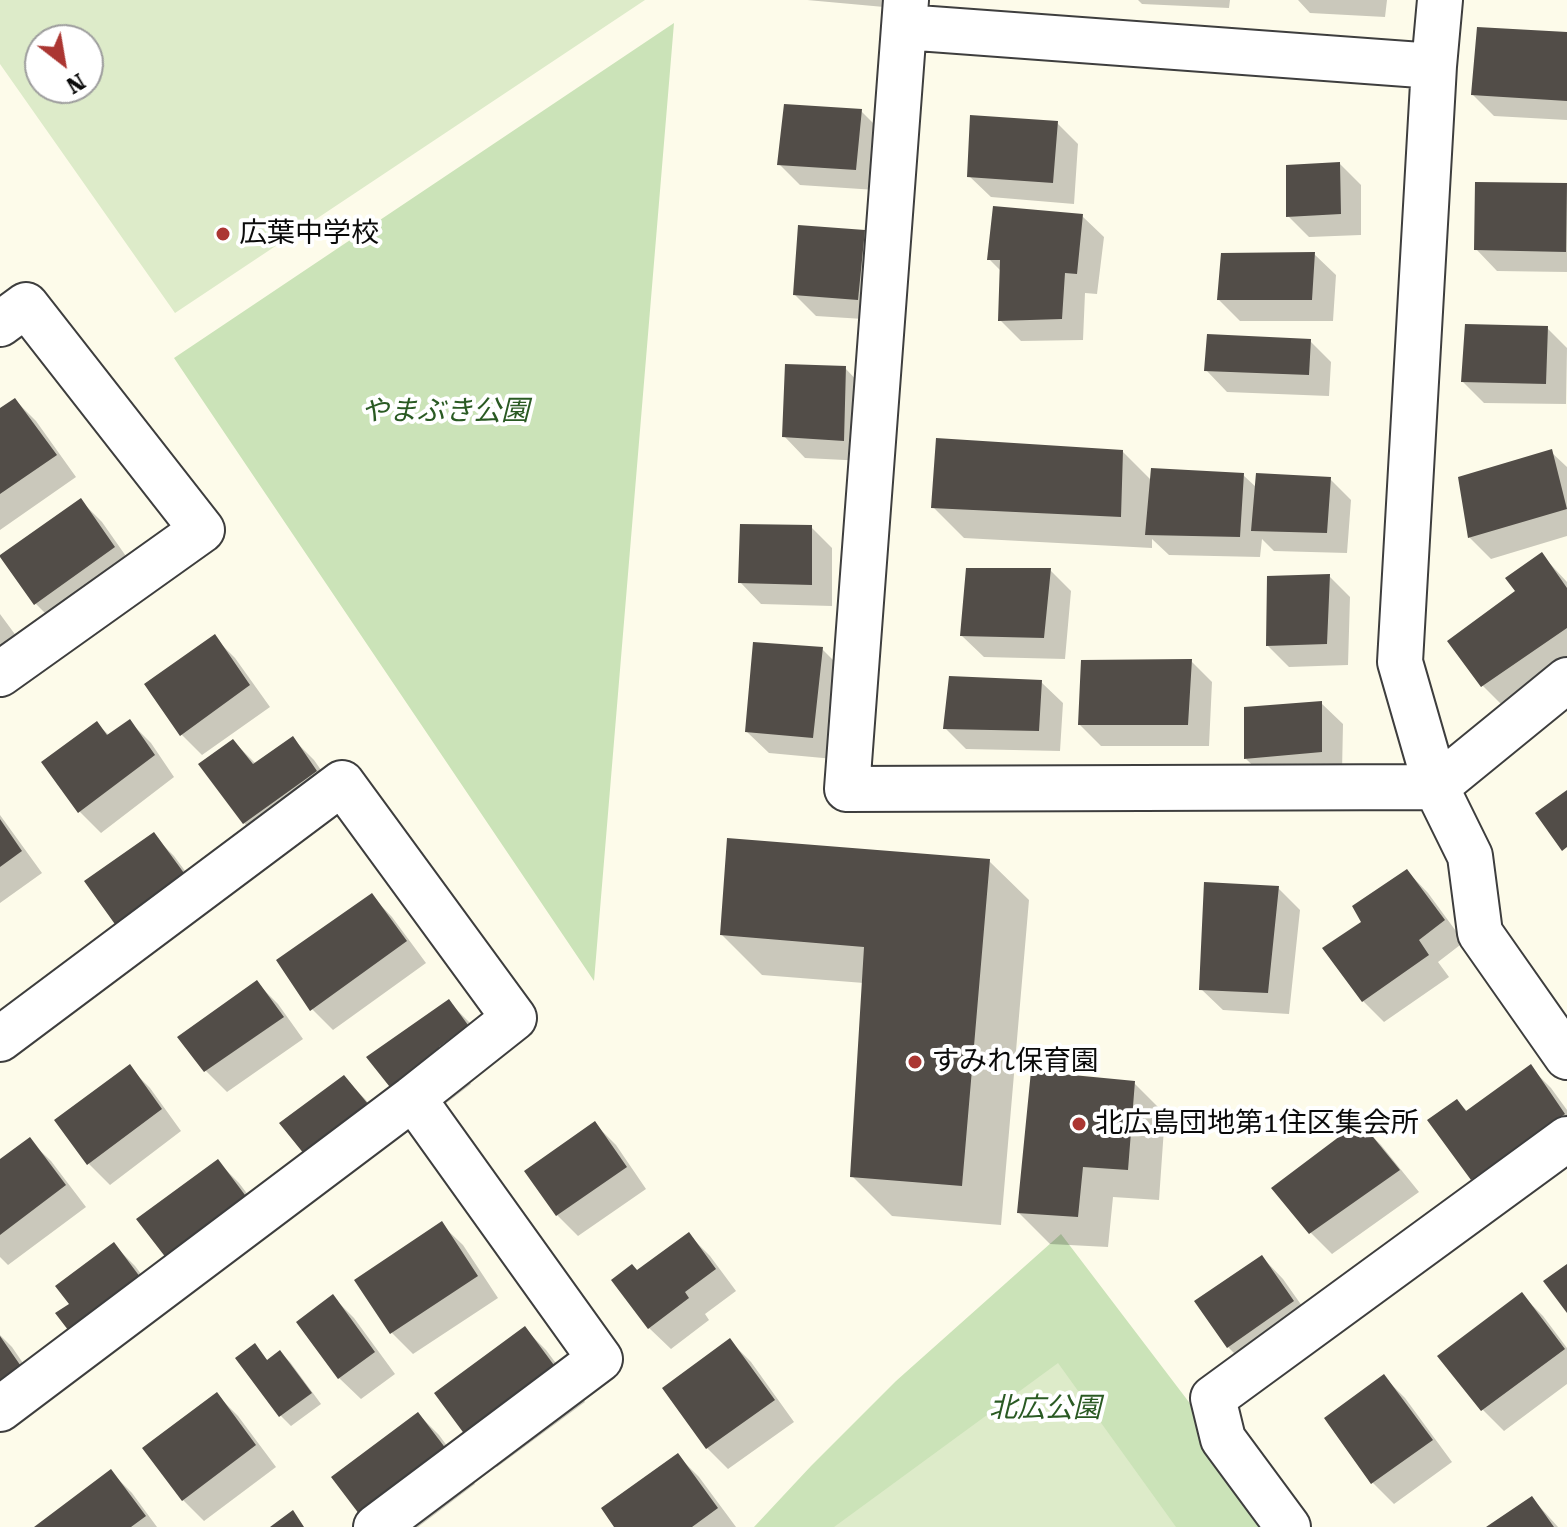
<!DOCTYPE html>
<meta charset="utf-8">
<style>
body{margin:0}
#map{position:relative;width:1567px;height:1527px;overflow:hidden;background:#fdfbea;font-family:"Roboto Serif",serif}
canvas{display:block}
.north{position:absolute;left:24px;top:24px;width:80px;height:80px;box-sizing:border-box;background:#fff;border:2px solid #9d9d9d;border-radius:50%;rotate:149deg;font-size:22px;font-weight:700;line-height:32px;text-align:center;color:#0b0b0b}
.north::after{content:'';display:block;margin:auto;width:28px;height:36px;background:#ab3632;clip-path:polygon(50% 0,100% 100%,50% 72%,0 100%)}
</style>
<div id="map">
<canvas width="1567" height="1527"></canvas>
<div class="north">N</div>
</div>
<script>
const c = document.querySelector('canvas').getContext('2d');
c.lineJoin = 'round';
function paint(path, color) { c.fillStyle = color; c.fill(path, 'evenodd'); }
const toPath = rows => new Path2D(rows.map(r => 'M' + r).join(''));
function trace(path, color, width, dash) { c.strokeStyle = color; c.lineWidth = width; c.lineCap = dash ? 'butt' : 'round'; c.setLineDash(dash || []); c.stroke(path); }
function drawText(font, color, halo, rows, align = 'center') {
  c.font = font + ' "Roboto Serif","Noto Sans JP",serif'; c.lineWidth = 8; c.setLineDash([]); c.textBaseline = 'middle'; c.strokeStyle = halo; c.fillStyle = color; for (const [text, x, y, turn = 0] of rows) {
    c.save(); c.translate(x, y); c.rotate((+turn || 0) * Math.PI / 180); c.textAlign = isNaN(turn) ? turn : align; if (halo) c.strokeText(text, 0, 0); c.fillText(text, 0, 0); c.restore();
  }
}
const green = toPath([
 [674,23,594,981,174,358],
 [1061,1234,1284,1527,754,1527,811,1466,896,1381]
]);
const pitch = toPath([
 [0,0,645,0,175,313,0,64],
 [88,40,88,88,40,88,40,40],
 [1058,1363,1176,1527,834,1527]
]);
const shadow = toPath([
 [807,0,906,0,906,9],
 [1138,0,1230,0,1229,8,1142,4],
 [1298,0,1387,0,1385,17,1310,13],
 [1567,34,1567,120,1494,116,1473,95],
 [861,111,882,132,876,190,800,185,779,164],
 [1057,123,1078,144,1074,204,991,197,969,176],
 [1340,164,1361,185,1361,235,1309,237,1288,216],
 [1477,184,1567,185,1567,272,1497,271,1476,249],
 [1082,216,1104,237,1097,294,1085,293,1083,340,1021,341,1000,320,1002,272,989,259],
 [864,232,885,253,879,320,816,316,795,295],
 [1314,254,1336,275,1333,321,1240,321,1219,300],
 [1547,328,1567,348,1566,404,1484,403,1463,382],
 [1310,341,1331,362,1329,396,1227,392,1206,370],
 [845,368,866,390,865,461,805,458,784,436],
 [15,400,36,421,76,477,0,530,0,410],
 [1123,452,1152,481,1243,475,1257,488,1330,479,1351,500,1347,553,1274,551,1262,539,1260,557,1169,555,1152,539,1152,548,964,538,933,507],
 [1551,452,1567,467,1567,536,1491,559,1470,538,1460,479],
 [81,501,102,522,135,569,57,625,36,604,2,556],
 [811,527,832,548,832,606,761,604,740,582],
 [1542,555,1567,582,1567,663,1504,707,1483,686,1450,641,1518,592],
 [1050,570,1071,591,1065,659,984,657,962,636],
 [1329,576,1350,597,1348,665,1289,667,1268,646],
 [0,614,31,656,0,679],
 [214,637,235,658,270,707,202,755,181,734],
 [822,649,843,670,834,759,769,753,747,732],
 [1191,661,1212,682,1209,746,1101,746,1080,725],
 [1041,682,1063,703,1060,751,966,749,945,728],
 [1321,703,1343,724,1342,772,1268,780,1246,759],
 [130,722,151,743,174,777,101,833,80,812,44,762,97,724,109,735],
 [293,739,314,760,337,793,265,844,244,823,233,741,256,764],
 [0,815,42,873,0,903],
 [153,835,174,856,211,906,145,953],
 [989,861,1029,900,1001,1225,892,1216,852,1176,864,983,762,975,722,935],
 [1407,871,1428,893,1464,942,1438,962,1449,977,1384,1022,1363,1001,1364,922],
 [1278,888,1300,910,1289,1014,1223,1010,1201,989],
 [371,895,392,917,426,963,333,1030,312,1009],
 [257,983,278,1004,303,1039,227,1092,206,1071,180,1038],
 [449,1002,470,1023,488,1047,458,1069,471,1084,423,1121,402,1100],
 [129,1067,150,1088,181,1131,110,1185,89,1164],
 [1530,1067,1551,1088,1567,1110,1567,1148,1493,1200,1472,1179,1457,1101,1468,1112],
 [344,1078,365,1099,398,1138,336,1185,315,1164],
 [1134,1083,1165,1114,1159,1200,1113,1197,1108,1247,1050,1244,1019,1213],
 [595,1124,616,1145,646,1189,578,1236,557,1215],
 [1360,1124,1381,1145,1419,1192,1332,1254,1311,1233,1274,1189],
 [29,1140,51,1161,86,1207,8,1265,0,1257,0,1162],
 [218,1162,239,1183,271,1225,192,1283],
 [441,1224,463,1245,498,1298,413,1354,392,1333],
 [689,1235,710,1256,736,1291,705,1314,709,1320,671,1349,649,1328,638,1272],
 [114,1245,135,1266,166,1307,72,1305],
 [1262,1257,1283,1279,1314,1323,1249,1368,1228,1347],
 [1522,1295,1543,1316,1567,1348,1567,1384,1504,1431,1483,1410,1439,1357],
 [333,1297,354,1318,395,1374,361,1399,339,1378],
 [525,1329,546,1350,585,1402,497,1467,476,1446],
 [0,1335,12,1347,44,1394,0,1425],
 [730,1341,751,1362,794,1422,728,1469,707,1448],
 [255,1346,268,1361,280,1352,290,1362,321,1404,291,1426,281,1416,238,1358],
 [1384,1377,1405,1398,1452,1462,1394,1504,1373,1483,1327,1419],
 [217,1395,238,1416,276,1467,204,1521,183,1500],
 [418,1414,439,1435,475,1484,418,1527,371,1527],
 [678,1456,699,1477,736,1527,617,1527],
 [111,1472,132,1493,157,1527,38,1527],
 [1532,1498,1558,1527,1490,1527]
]);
const building = toPath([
 [1477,27,1567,32,1567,101,1471,95],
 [784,104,862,109,856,170,777,165],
 [970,115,1058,121,1053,183,967,177],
 [1340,162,1341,214,1286,217,1286,165],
 [1475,182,1567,183,1566,252,1474,250],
 [993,206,1083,214,1077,274,1065,273,1062,319,998,321,1000,260,987,260],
 [798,225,865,230,858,300,793,295],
 [1315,252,1312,300,1217,300,1221,253],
 [1465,324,1548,326,1546,384,1461,382],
 [1207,334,1311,339,1309,375,1204,371],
 [785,364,846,366,844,441,782,437],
 [15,398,57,455,0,494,0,408],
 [936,438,1123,450,1121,517,931,508],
 [1552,449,1567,509,1468,538,1458,477],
 [1151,468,1244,473,1240,537,1145,535],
 [1256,473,1331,477,1327,533,1251,531],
 [81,498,115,547,34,605,0,557,0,555],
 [740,524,812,525,812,585,738,583],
 [1542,552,1567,588,1567,628,1481,687,1447,641,1515,591,1505,578],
 [966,568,1051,568,1044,638,960,636],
 [1330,574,1327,644,1266,646,1267,576],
 [215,634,250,685,180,736,144,684],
 [753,642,823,647,813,738,745,732],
 [1192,659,1188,725,1078,725,1081,660],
 [949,676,1042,680,1039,731,943,729],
 [1322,701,1322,752,1244,759,1244,707],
 [130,719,155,755,78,813,41,762,97,721,107,735],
 [293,736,317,771,243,824,198,764,233,739,253,764],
 [1567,790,1567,847,1562,851,1535,813],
 [0,819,22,851,0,867],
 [154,832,192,884,122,934,84,881],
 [727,838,990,859,962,1186,850,1177,864,947,720,935],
 [1407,869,1445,920,1419,940,1429,955,1362,1002,1322,948,1361,922,1352,906],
 [1204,882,1279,886,1268,993,1199,990],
 [372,893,407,941,310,1011,276,960],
 [257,980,284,1017,204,1072,177,1037],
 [449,999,468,1025,439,1047,452,1062,401,1101,366,1057],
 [130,1064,162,1109,87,1165,54,1120],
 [1531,1064,1565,1114,1471,1180,1427,1120,1457,1099,1466,1111],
 [1031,1071,1135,1081,1128,1170,1083,1167,1078,1217,1017,1213],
 [344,1075,378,1116,313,1165,279,1123],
 [595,1121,627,1167,556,1216,524,1171],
 [1360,1121,1400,1170,1309,1234,1271,1188],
 [30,1137,66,1185,0,1235,0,1159],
 [218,1159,251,1203,170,1263,136,1219],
 [442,1221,478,1276,390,1334,354,1280],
 [689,1232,716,1269,685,1292,689,1298,648,1329,611,1280,632,1264,637,1270],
 [114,1242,146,1285,75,1339,55,1313,69,1304,55,1286],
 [1262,1255,1294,1301,1227,1348,1194,1301],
 [1567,1264,1567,1313,1543,1281],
 [1522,1292,1565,1349,1481,1411,1437,1356],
 [333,1294,375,1352,338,1379,296,1322],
 [525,1326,565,1380,474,1447,434,1393],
 [0,1336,25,1372,0,1389],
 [730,1338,775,1400,706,1449,662,1388],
 [255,1343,267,1360,280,1350,312,1393,279,1417,235,1358],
 [1384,1374,1433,1440,1371,1484,1324,1418],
 [217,1392,256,1445,182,1501,142,1448],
 [418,1412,456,1462,369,1527,331,1477],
 [678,1453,718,1508,692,1527,614,1527,601,1508],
 [111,1469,146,1516,131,1527,34,1527],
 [1532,1496,1554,1527,1486,1527],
 [293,1510,304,1527,270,1527]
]);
const minor = toPath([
 [906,0,847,789,1436,787,1567,680],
 [1440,0,1434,66,1400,662,1436,787,1470,856,1480,933,1567,1057],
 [904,27,1434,66],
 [0,324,26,305,202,530,0,674],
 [0,1039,342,783,514,1018,413,1098,0,1409],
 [376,1527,600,1359,413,1098],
 [1288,1527,1223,1439,1213,1398,1567,1139]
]);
const markers = [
 [223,234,8,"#ab3632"],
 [915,1062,8,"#ab3632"],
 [1079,1124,8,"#ab3632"]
];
const poiNames = [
 ["広葉中学校",239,234],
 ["すみれ保育園",931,1062],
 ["北広島団地第1住区集会所",1095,1124]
];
const parkNames = [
 ["やまぶき公園",445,412],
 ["北広公園",1045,1409]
];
paint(green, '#cbe3b8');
paint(pitch, '#ddebc9');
paint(shadow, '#0003');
paint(building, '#524d48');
trace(minor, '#3e3e3e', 48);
trace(minor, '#fff', 44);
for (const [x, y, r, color] of markers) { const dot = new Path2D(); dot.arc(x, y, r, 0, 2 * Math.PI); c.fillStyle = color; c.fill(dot); trace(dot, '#fff', 3); }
drawText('28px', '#0b0b0b', '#fff', poiNames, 'left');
drawText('italic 28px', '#2a5a23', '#fff', parkNames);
</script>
